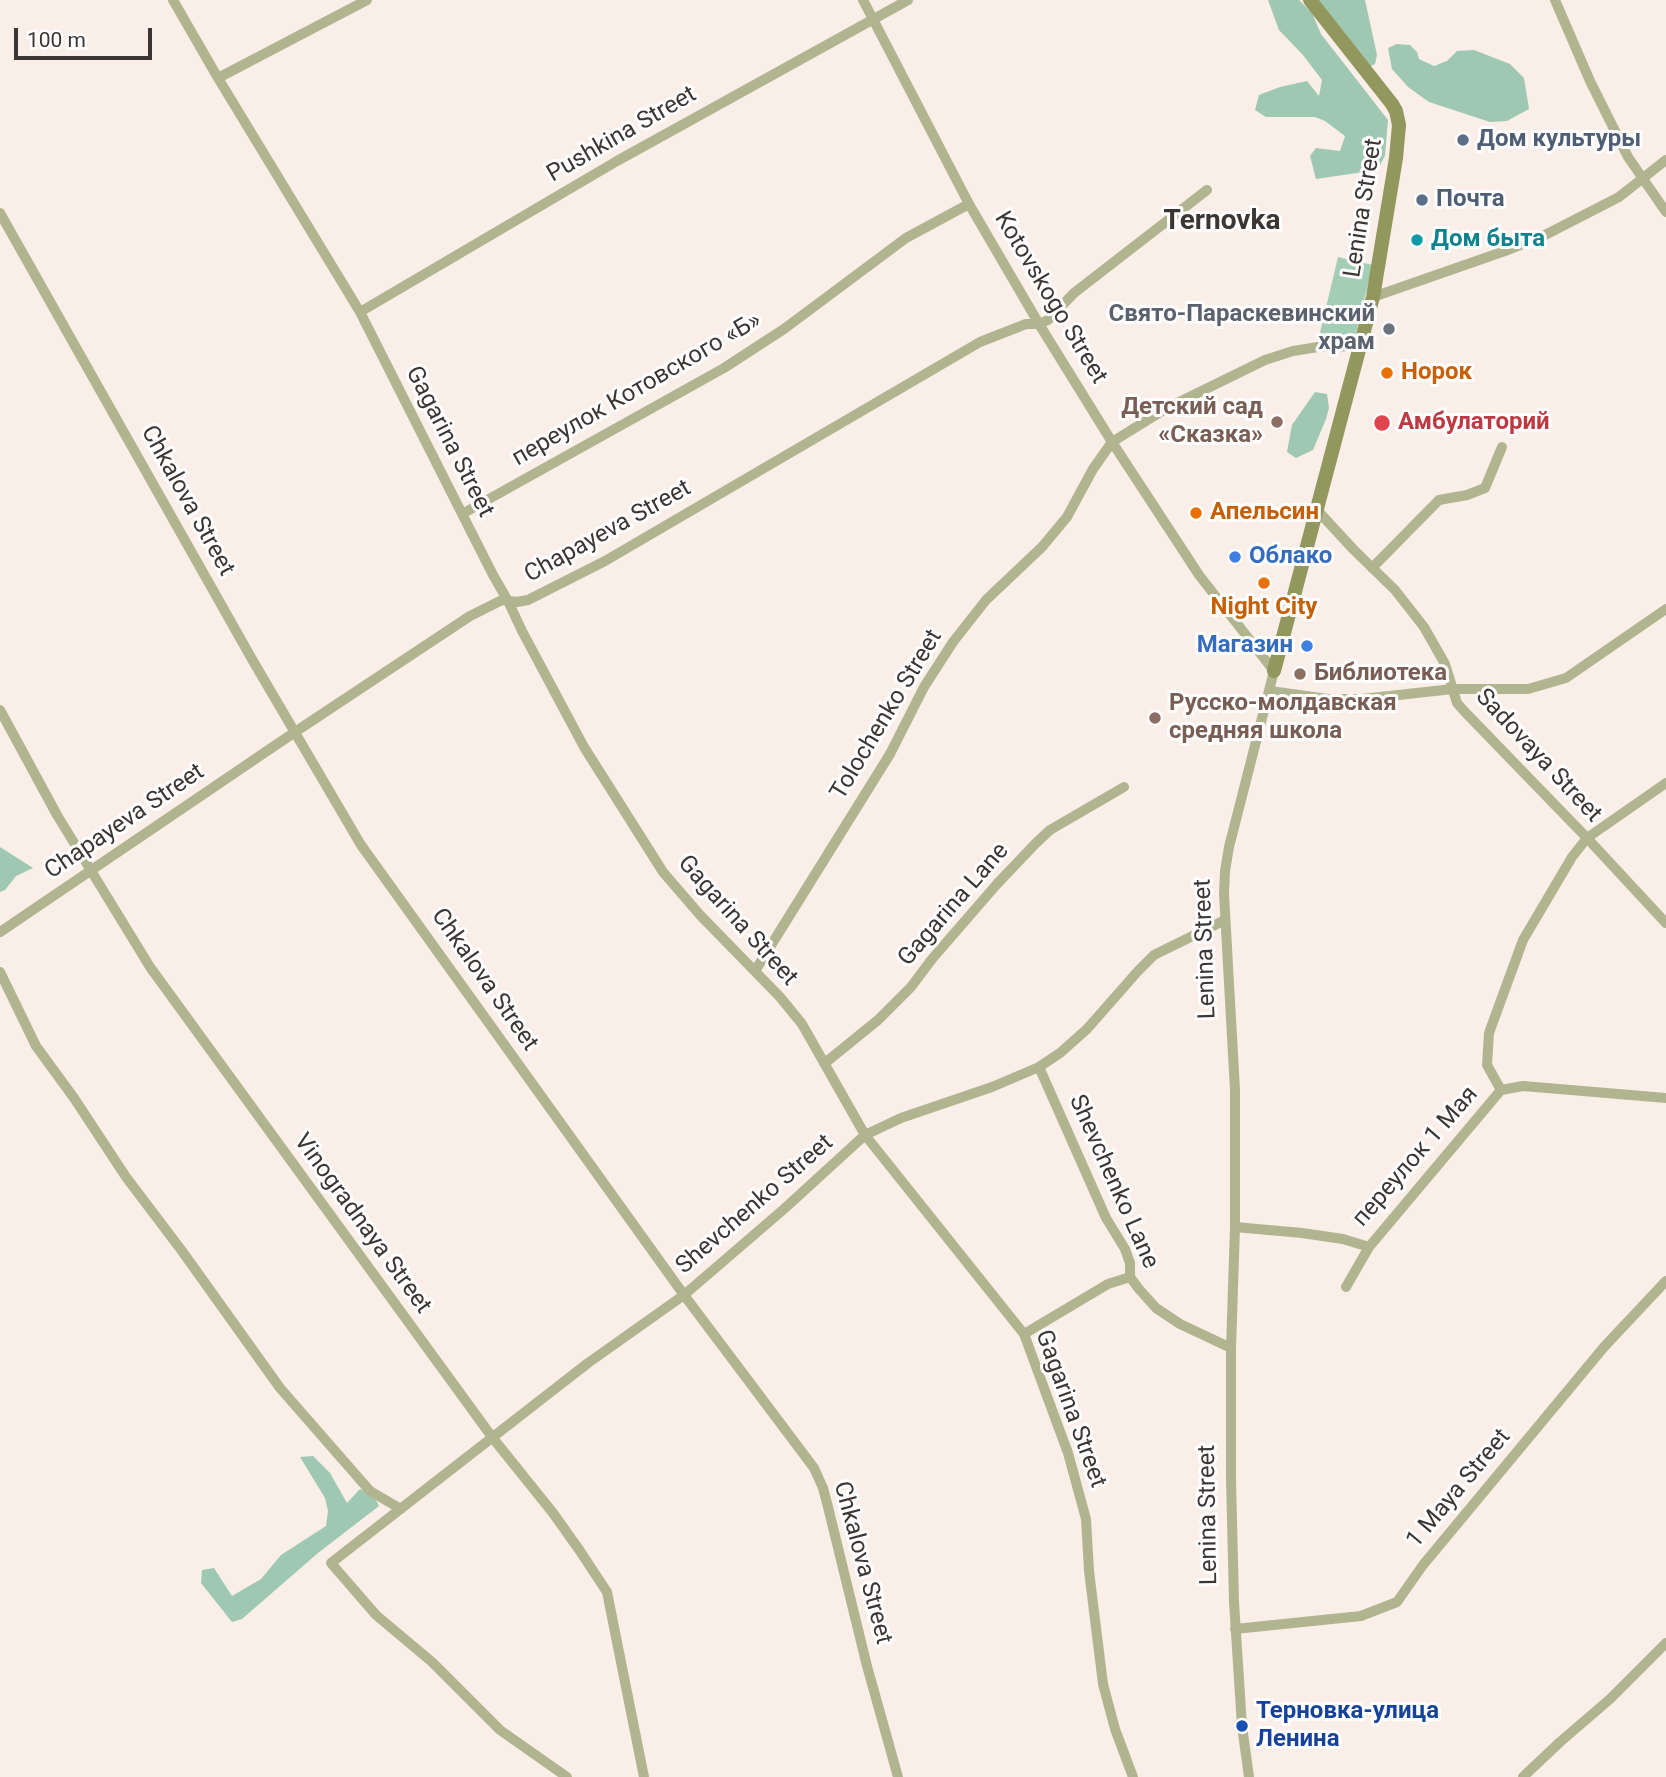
<!DOCTYPE html>
<meta charset="utf-8">
<style>
body{margin:0}
#map{position:relative;width:1666px;height:1777px;overflow:hidden;background:#f9eee8;font-family:Roboto,sans-serif}
canvas{display:block}
.scale{position:absolute;left:14px;top:28px;width:138px;height:32px;box-sizing:border-box;border:4px solid #3b3634;border-top:0;padding-left:9px;font-size:21px;line-height:24px;white-space:nowrap;color:#3b3634;-webkit-text-stroke:5px #fefefe;paint-order:stroke}
</style>
<div id="map">
<canvas width="1666" height="1777"></canvas>
<div class="scale">100 m</div>
</div>
<script>
const c = document.querySelector('canvas').getContext('2d');
c.lineJoin = 'round';
function paint(path, color) { c.fillStyle = color; c.fill(path, 'evenodd'); }
const toPath = rows => new Path2D(rows.map(r => 'M' + r).join(''));
function trace(path, color, width, dash) { c.strokeStyle = color; c.lineWidth = width; c.lineCap = dash ? 'butt' : 'round'; c.setLineDash(dash || []); c.stroke(path); }
function drawText(font, color, halo, rows, align = 'center') {
  c.font = font + ' Roboto,sans-serif'; c.lineWidth = 6; c.setLineDash([]); c.textBaseline = 'middle'; c.strokeStyle = halo; c.fillStyle = color; for (const [text, x, y, turn = 0] of rows) {
    c.save(); c.translate(x, y); c.rotate((+turn || 0) * Math.PI / 180); c.textAlign = isNaN(turn) ? turn : align; if (halo) c.strokeText(text, 0, 0); c.fillText(text, 0, 0); c.restore();
  }
}
const green = toPath([
 [1338,257,1373,265,1354,340,1319,337]
]);
const forest = toPath([
 [1268,0,1299,0,1312,13,1321,34,1388,120,1385,155,1380,166,1370,171,1316,179,1310,156,1316,148,1340,151,1345,136,1325,121,1315,117,1266,117,1255,110,1259,95,1280,87,1307,81,1319,96,1322,80,1303,55,1279,30],
 [1316,0,1365,0,1377,55,1375,64,1369,67],
 [1397,44,1410,45,1417,52,1419,59,1434,66,1447,61,1457,51,1474,50,1510,64,1524,78,1529,109,1507,121,1490,122,1429,102,1408,87,1392,69,1388,48],
 [1315,392,1327,394,1329,408,1326,419,1313,450,1296,458,1287,452,1292,425],
 [0,847,33,868,16,876,5,890,0,892],
 [313,1456,330,1473,347,1503,360,1489,374,1496,379,1506,318,1553,242,1619,232,1622,201,1583,202,1570,214,1568,232,1596,261,1579,281,1555,326,1526,328,1511,325,1498,300,1457]
]);
const street = toPath([
 [173,0,218,78,360,312,493,575,508,601,522,631,584,747,663,872,700,915,780,997,802,1024,865,1135,1024,1334,1068,1453,1086,1519,1089,1571,1103,1684,1115,1729,1133,1777],
 [863,0,969,204,1039,324,1112,442,1199,575,1274,671,1229,847,1225,871,1224,894,1235,1090,1235,1227,1231,1348,1231,1479,1234,1602,1242,1726,1249,1777],
 [1555,0,1590,81,1628,157,1666,212],
 [218,78,367,0],
 [0,213,253,661,361,845,684,1295,814,1468,823,1488,828,1507,867,1666,898,1777],
 [1373,297,1505,251,1545,235,1619,197,1666,160],
 [360,312,617,161,908,0],
 [1317,510,1353,549,1395,590,1424,627,1445,664,1457,703,1464,711,1587,838,1666,923],
 [462,514,724,368,784,329,906,238,969,204],
 [1372,568,1439,500,1467,495,1485,488,1502,447],
 [1270,691,1328,699,1362,699,1453,689,1528,689,1566,678,1666,609],
 [0,710,57,815,150,967,492,1437,553,1513,580,1551,607,1592,644,1777],
 [0,932,295,732,470,616,502,600,517,602,528,600,605,561,980,342,1026,324,1039,324,1048,320,1074,293,1207,190],
 [755,971,890,754,924,687,953,642,986,600,1042,547,1067,517,1093,469,1112,442,1167,408,1265,360,1293,351,1318,347,1360,346],
 [0,972,36,1046,74,1098,126,1177,182,1251,280,1388,370,1491,401,1509],
 [825,1063,878,1020,911,987,932,959,997,884,1036,843,1050,830,1124,787],
 [1039,1067,1106,1218,1125,1249,1130,1263,1130,1277,1139,1289,1156,1308,1180,1324,1231,1348],
 [1501,1090,1487,1065,1489,1033,1523,940,1572,857,1587,838,1666,783],
 [1235,1227,1302,1233,1343,1239,1369,1247,1501,1090,1523,1086,1666,1098],
 [1346,1287,1369,1247],
 [1024,1334,1108,1284,1130,1277],
 [1235,1629,1361,1616,1397,1602,1423,1565,1604,1347,1666,1281],
 [567,1777,500,1730,432,1662,376,1615,331,1563,588,1363,684,1295,784,1209,865,1135,901,1118,992,1087,1039,1067,1060,1053,1087,1029,1138,971,1154,955,1225,920],
 [1523,1777,1560,1742,1610,1699,1666,1643]
]);
const secondary = toPath([
 [1274,671,1373,297,1396,158,1399,125,1396,111,1392,104,1310,0]
]);
const markers = [
 [1463,140,7,"#5c6f8a"],
 [1422,200,7,"#5c6f8a"],
 [1417,240,7,"#0f9aa8"],
 [1389,329,7,"#6b7280"],
 [1387,373,7,"#e8710a"],
 [1277,422,7,"#8d6e63"],
 [1382,423,9,"#e0444e"],
 [1196,513,7,"#e8710a"],
 [1235,557,7,"#3f7fe0"],
 [1264,583,7,"#e8710a"],
 [1307,646,7,"#3f7fe0"],
 [1300,674,7,"#8d6e63"],
 [1155,718,7,"#8d6e63"],
 [1242,1726,7,"#1a4fb4"]
];
const streetNames = [
 ["Pushkina Street",622,135,-30],
 ["Lenina Street",1364,208,-81],
 ["Kotovskogo Street",1050,298,59],
 ["переулок Котовского «Б»",637,390,-30],
 ["Gagarina Street",449,442,63],
 ["Chkalova Street",187,501,61],
 ["Chapayeva Street",608,532,-29],
 ["Tolochenko Street",887,715,-59],
 ["Sadovaya Street",1538,756,47],
 ["Chapayeva Street",125,822,-34],
 ["Gagarina Lane",954,905,-49],
 ["Gagarina Street",737,921,48],
 ["Lenina Street",1206,949,-92],
 ["Chkalova Street",484,980,55],
 ["переулок 1 Мая",1416,1157,-49],
 ["Shevchenko Lane",1113,1182,66],
 ["Shevchenko Street",755,1205,-41],
 ["Vinogradnaya Street",362,1224,54],
 ["Gagarina Street",1070,1409,70],
 ["1 Maya Street",1459,1489,-50],
 ["Lenina Street",1209,1515,-91],
 ["Chkalova Street",862,1563,75]
];
const serviceNames = [
 ["Дом культуры",1477,140],
 ["Почта",1436,200]
];
const cultureNames = [
 ["Дом быта",1431,240]
];
const worshipNames = [
 ["Свято-Параскевинский",1375,315],
 ["храм",1375,343]
];
const foodNames = [
 ["Норок",1401,373],
 ["Апельсин",1210,513],
 ["Night City",1264,608,"center"]
];
const educationNames = [
 ["Детский сад",1263,408,"right"],
 ["«Сказка»",1263,436,"right"],
 ["Библиотека",1314,674],
 ["Русско-молдавская",1169,704],
 ["средняя школа",1169,732]
];
const healthNames = [
 ["Амбулаторий",1398,423]
];
const shopNames = [
 ["Облако",1249,557],
 ["Магазин",1293,646,"right"]
];
const transitNames = [
 ["Терновка-улица",1256,1712],
 ["Ленина",1256,1740]
];
const quarterNames = [
 ["Ternovka",1222,222]
];
paint(green, '#a4cdb6');
paint(forest, '#9ec8b1');
trace(street, '#b1b58f', 10);
trace(secondary, '#92975e', 14);
for (const [x, y, r, color] of markers) { const dot = new Path2D(); dot.arc(x, y, r, 0, 2 * Math.PI); c.fillStyle = color; c.fill(dot); trace(dot, '#fefefe', 2.5); }
drawText('24px', '#3b3634', '#fefefe', streetNames);
drawText('bold 24px', '#4e5e75', '#fefefe', serviceNames, 'left');
drawText('bold 24px', '#0d838f', '#fefefe', cultureNames, 'left');
drawText('bold 24px', '#5b616d', '#fefefe', worshipNames, 'right');
drawText('bold 24px', '#c56008', '#fefefe', foodNames, 'left');
drawText('bold 24px', '#785e54', '#fefefe', educationNames, 'left');
drawText('bold 24px', '#be3a42', '#fefefe', healthNames, 'left');
drawText('bold 24px', '#366cbe', '#fefefe', shopNames, 'left');
drawText('bold 24px', '#164399', '#fefefe', transitNames, 'left');
drawText('bold 28px', '#3b3634', '#fefefe', quarterNames);
</script>
